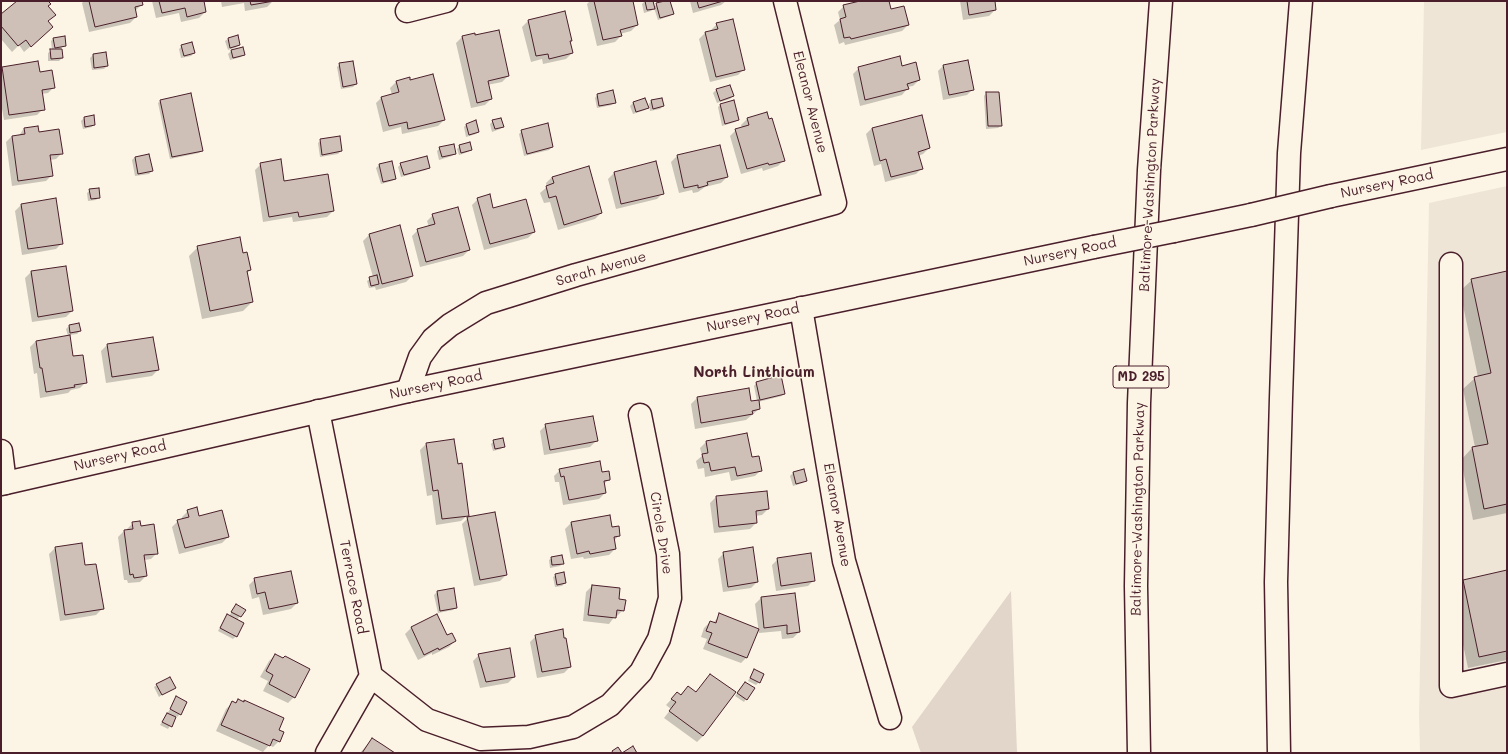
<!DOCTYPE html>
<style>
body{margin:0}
#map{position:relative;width:1508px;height:754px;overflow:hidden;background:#fcf5e5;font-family:Mali,sans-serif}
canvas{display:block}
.frame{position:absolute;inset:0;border:2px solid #4a1f2b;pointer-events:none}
</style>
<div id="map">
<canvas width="1508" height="754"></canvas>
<div class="frame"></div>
</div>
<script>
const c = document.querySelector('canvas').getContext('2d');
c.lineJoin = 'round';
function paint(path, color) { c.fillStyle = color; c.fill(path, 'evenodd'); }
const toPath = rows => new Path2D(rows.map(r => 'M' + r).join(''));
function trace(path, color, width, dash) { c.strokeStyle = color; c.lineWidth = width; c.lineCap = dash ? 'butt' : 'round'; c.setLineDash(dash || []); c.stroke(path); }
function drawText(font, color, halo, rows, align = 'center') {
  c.font = font + ' Mali,sans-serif'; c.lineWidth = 3; c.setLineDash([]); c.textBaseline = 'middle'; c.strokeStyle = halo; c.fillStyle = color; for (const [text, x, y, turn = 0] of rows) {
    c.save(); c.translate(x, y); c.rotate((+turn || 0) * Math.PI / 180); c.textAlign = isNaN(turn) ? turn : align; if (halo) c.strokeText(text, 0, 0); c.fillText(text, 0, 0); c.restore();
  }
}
const built = toPath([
 [1424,1,1507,1,1507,132,1421,150],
 [1507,186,1507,753,1420,753,1419,715,1429,203]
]);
const green = toPath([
 [1011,591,1017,753,921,753,912,727]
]);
const shadow = toPath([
 [19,1,47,1,47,6,54,15,47,22,46,33,24,52,19,45,12,52,1,39,1,16],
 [84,1,141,1,141,5,135,11,136,17,130,23,89,32,82,3],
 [152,1,203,1,205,12,199,18,181,22,179,13,156,18],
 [221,1,273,1,267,7,245,11,244,3,222,7],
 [590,1,632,1,637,25,631,31,620,34,621,36,615,42,597,46,587,4],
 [645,1,652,1,653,8,657,4,669,1,673,13,670,16,658,20,654,8,651,11,644,13,642,4],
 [690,1,726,1,721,5,693,13],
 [864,1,888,1,890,10,908,25,902,31,845,45,844,42,839,44,834,25,840,20,838,12,844,6],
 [960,1,994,1,995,10,989,16,963,20],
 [564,12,571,40,569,42,572,53,566,59,543,64,542,59,531,62,522,27,528,21],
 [717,24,744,69,738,75,710,82,699,39,705,33,711,31,711,30],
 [474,34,474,36,508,76,502,82,487,85,491,99,485,105,471,108,456,43,462,37],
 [237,36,239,45,237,47,228,50,225,41,228,39],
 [53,39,65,45,61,48,62,58,59,61,48,61,48,53,52,50,51,41],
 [182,46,194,53,191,56,181,58,179,49],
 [242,48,244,54,241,57,230,60,228,54,231,51],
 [105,53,107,66,104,69,92,70,90,58,93,55],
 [340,64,356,84,353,87,341,89,337,67],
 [944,65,973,89,967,95,943,100,938,71],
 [902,67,919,80,913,86,907,87,907,89,902,95,860,106,853,74,859,68],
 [3,68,54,87,48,93,41,94,43,109,37,115,4,120,1,103,1,69],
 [396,82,444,120,438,126,402,134,401,127,383,132,376,103,382,97,392,95,390,88],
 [729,86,733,96,730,99,717,103,713,93,716,90],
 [986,93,1001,126,998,128,986,129,984,96],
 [597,95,614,102,612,105,597,108,595,98],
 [161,100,202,150,199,153,170,159,158,103],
 [645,100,647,108,645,110,633,114,630,106,633,103],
 [651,101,663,106,660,109,650,111,649,104],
 [720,105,738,120,735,122,722,126,718,107],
 [766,114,784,160,778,166,763,171,762,168,741,174,730,136,736,130,742,128,741,125,747,119],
 [84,118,94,124,92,127,83,129,81,121],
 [493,121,503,127,500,129,492,132,490,124],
 [466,125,478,132,476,134,466,137,464,127],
 [24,128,38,133,62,153,56,159,50,160,52,175,46,181,12,186,6,142,12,136,19,136],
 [872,128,929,148,923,154,918,156,922,168,916,174,885,182,881,164,874,166,866,134],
 [522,131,552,147,549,150,524,156,519,134],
 [321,140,341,151,338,154,320,157,318,143],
 [460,146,471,149,468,152,459,155,457,149],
 [440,148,455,153,452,156,439,160,437,151],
 [677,156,727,177,721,183,705,187,698,192,693,193,692,190,679,193,671,162],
 [135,157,152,171,149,174,135,176,132,160],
 [391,162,395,179,392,181,381,184,376,168,379,165],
 [655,163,663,193,657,199,616,209,608,179,614,173],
 [261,164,283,182,333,211,327,217,293,222,292,217,263,222,255,170],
 [401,164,429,167,426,170,401,177,398,167],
 [552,177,601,213,595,219,558,230,550,202,544,203,540,193,547,187,546,183],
 [90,190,99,197,96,200,88,201,87,193],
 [478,199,493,209,534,232,528,238,484,250,472,205],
 [21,205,62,243,56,249,22,255,15,211],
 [433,215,469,250,463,256,420,267,412,236,418,230,429,227,427,221],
 [369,235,412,276,406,282,376,290,375,287,369,288,367,281,373,277,363,241],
 [198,247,250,270,247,273,252,302,243,311,202,319,189,256],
 [31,272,72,311,66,317,32,322,25,278],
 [1507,272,1507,513,1473,520,1461,460,1472,448,1475,447,1463,389,1475,378,1478,377,1460,291,1472,280],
 [69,326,80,331,77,334,69,335,72,358,86,382,80,388,71,390,68,393,40,398,37,373,34,374,30,347,36,341,68,336,66,329],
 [152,338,158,370,152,376,106,383,101,351,107,345],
 [756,383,784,393,782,396,758,402,759,409,746,420,695,429,691,404,697,398,748,389,751,402,757,401,754,386],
 [546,425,596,441,590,447,544,455,540,431],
 [494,441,504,446,501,449,493,451,491,444],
 [706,442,752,459,761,470,755,476,731,481,729,472,705,477,704,468,698,469,696,461,702,456,700,448],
 [426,444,468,515,461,521,436,525,432,495,427,496,420,450],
 [560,470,601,474,609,479,603,485,605,493,599,499,563,505,559,482,555,482,554,476],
 [803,470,806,481,803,483,793,486,790,476,793,473],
 [716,497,768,509,762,515,755,516,756,523,750,529,714,533,710,503],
 [188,511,198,517,228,537,222,543,179,554,172,527,178,521,182,520,182,517],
 [609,517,611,528,619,535,614,541,615,549,609,555,584,559,583,557,571,559,565,529,571,523],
 [468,518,506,575,500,581,474,586,462,524],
 [133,523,140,527,157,553,151,559,144,560,146,576,140,582,128,583,127,580,124,580,118,537,124,531,127,531,127,529],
 [81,545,84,566,102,609,96,615,60,621,49,554,55,548],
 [724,553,757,582,751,588,723,592,718,559],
 [552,558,563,563,560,566,550,568,549,560],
 [778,559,814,580,808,586,776,591,772,565],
 [1507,572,1507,660,1468,668,1452,592,1464,581],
 [556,575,565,583,562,586,555,587,553,577],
 [255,579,297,603,291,609,263,615,259,597,252,599,249,585],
 [592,586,618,600,623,610,617,616,615,616,609,624,583,621,586,592],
 [453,589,456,607,453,610,438,613,434,595,437,592],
 [761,598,799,632,793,638,782,639,781,631,759,633,755,604],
 [234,608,244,610,237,620,236,636,233,639,218,631,225,618,229,616],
 [720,615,747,657,741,663,703,649,707,639,701,637,704,628,710,622,713,623],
 [411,628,447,636,455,641,449,647,432,655,432,653,418,660,405,634],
 [536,636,570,667,564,673,537,678,530,642],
 [275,655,294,697,288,703,263,691,268,681,260,677,269,661],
 [479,655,514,677,508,683,480,688,473,661],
 [754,670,759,682,756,685,748,681],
 [710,675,735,692,703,736,697,742,664,718,671,709,666,705,677,693,680,695,688,687,696,693],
 [157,685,174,687,159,697,154,687],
 [743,686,746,699,744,702,735,696],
 [177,698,180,714,177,717,176,716,168,729,160,725],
 [238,700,277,730,279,741,273,747,269,745,263,752,216,731,226,709,232,703,235,704],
 [372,739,393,753,360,753]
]);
const building = toPath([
 [17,1,48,1,51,4,48,6,56,15,48,21,53,27,31,47,26,40,18,46,1,26,1,14,17,1],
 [89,1,142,1,143,5,135,7,137,17,95,27,89,1],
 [159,1,204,1,206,12,187,17,185,8,162,13,159,1],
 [250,1,274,1,251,5,250,1],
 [594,1,633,1,638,25,620,30,622,36,603,40,594,1],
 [645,1,653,1,655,9,647,10,645,1],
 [665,1,670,1,674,14,660,18,656,3,665,1],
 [697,1,723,1,699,8,697,1],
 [860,1,889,1,891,9,904,6,909,25,851,39,850,37,844,38,840,19,846,17,843,5,860,1],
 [967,1,995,1,996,10,969,15,967,1],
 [565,11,572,41,570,41,573,53,549,59,548,54,536,56,528,20,565,11],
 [733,19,745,70,716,77,705,32,718,29,716,23,733,19],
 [499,30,509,76,488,81,492,99,477,103,462,36,475,33,475,35,499,30],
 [238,35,240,45,230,48,228,38,238,35],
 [65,36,66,46,55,48,53,38,65,36],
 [192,42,195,53,184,56,181,45,192,42],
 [243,47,245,55,233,58,231,50,243,47],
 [50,49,62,49,63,58,51,59,50,49],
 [106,52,108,66,94,68,93,54,106,52],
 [900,56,902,66,916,62,920,80,907,84,909,89,865,100,858,67,900,56],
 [968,60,974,90,949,95,943,65,968,60],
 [38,61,40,72,52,70,55,88,42,90,45,110,9,115,2,67,38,61],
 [353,61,357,84,343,87,339,63,353,61],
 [433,74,445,120,408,129,407,122,389,126,381,97,399,92,396,81,410,77,410,80,433,74],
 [730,85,734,96,720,101,716,89,730,85],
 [613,90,616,103,599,106,597,94,613,90],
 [986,92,999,92,1002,126,988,126,986,92],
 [191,93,203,151,172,157,160,100,191,93],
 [645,98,649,108,636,112,633,102,645,98],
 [662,98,664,106,653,109,651,100,662,98],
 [734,100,739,120,725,124,720,104,734,100],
 [767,112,769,119,772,118,785,161,769,165,768,163,747,169,735,129,749,125,747,118,767,112],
 [94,115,95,125,85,127,84,117,94,115],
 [922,115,930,148,918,152,923,169,891,177,886,159,880,161,872,128,922,115],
 [501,118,504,127,495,129,492,120,501,118],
 [476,120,479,132,469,135,466,124,476,120],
 [548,123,553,147,527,154,521,130,548,123],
 [38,126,39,132,59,129,63,154,50,155,53,176,18,181,12,136,25,134,24,128,38,126],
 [340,136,342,151,322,155,320,139,340,136],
 [470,142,472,150,461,153,459,145,470,142],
 [454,144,456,154,442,157,439,147,454,144],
 [720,145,728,177,707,182,708,185,705,186,698,188,698,185,684,188,677,155,720,145],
 [149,154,153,171,138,174,135,157,149,154],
 [427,156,430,168,404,175,400,163,427,156],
 [281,159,284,181,328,174,334,211,299,217,298,212,269,217,260,163,281,159],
 [392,161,396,179,383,182,379,164,392,161],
 [656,161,664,194,621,204,614,172,656,161],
 [589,166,602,213,564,225,556,196,549,198,546,186,554,183,552,177,589,166],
 [99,188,100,198,91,199,89,189,99,188],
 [490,194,493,208,526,199,535,232,490,244,477,198,490,194],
 [56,198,63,244,28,249,21,204,56,198],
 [458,207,470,250,426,262,417,229,435,224,432,214,458,207],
 [400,225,413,276,382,284,369,234,400,225],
 [240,237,243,253,247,252,251,270,247,271,253,302,210,311,197,246,240,237],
 [66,266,73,311,38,317,31,271,66,266],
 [1507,271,1507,504,1484,509,1472,447,1488,444,1474,377,1491,373,1471,279,1507,271],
 [377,275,379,284,371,286,369,277,377,275],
 [79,323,81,331,70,333,69,325,79,323],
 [70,335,73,356,83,355,87,383,74,385,75,387,46,392,42,368,40,368,36,341,70,335],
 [153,337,159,370,112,377,107,344,153,337],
 [781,375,785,394,760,400,756,382,781,375],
 [749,388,751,401,759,400,760,409,752,411,753,414,701,423,697,397,749,388],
 [593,416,598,441,550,450,545,424,593,416],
 [747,433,752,457,759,456,762,471,737,476,735,467,711,471,709,462,704,463,702,454,708,453,706,441,747,433],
 [503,438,505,447,495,449,493,440,503,438],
 [454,439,458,464,462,463,469,516,442,519,438,490,433,491,426,443,454,439],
 [600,461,602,472,609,471,610,478,610,480,604,481,606,493,569,500,564,476,561,477,559,469,600,461],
 [804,469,807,481,796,484,793,472,804,469],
 [767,491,769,509,756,511,757,523,719,527,716,496,767,491],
 [197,507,199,516,222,510,229,537,185,548,177,520,189,517,187,510,197,507],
 [495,512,507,575,480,580,467,517,495,512],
 [610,515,612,527,619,526,620,536,614,537,616,549,590,554,589,551,577,554,571,522,610,515],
 [140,521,141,526,154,524,158,554,144,555,147,576,134,578,133,574,130,575,124,530,133,529,132,522,140,521],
 [82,543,85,565,96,564,104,609,65,615,55,547,82,543],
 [753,547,758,582,728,587,723,552,753,547],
 [811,553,815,581,781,586,777,558,811,553],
 [562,555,564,564,552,565,551,557,562,555],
 [1507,570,1507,651,1479,657,1463,580,1507,570],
 [291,571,298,603,269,609,265,592,257,594,254,578,291,571],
 [564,572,566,583,557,585,555,574,564,572],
 [592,585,620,588,619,599,626,600,624,611,617,610,616,618,588,615,592,585],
 [454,588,457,608,440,611,437,591,454,588],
 [795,593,800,632,787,634,787,625,764,628,761,597,795,593],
 [236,604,246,610,241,617,231,612,236,604],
 [719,613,759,629,747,658,708,643,712,633,706,631,710,621,716,623,719,613],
 [227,614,244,623,237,637,220,628,227,614],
 [437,614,447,635,452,633,456,641,439,650,438,648,424,655,411,627,437,614],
 [563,629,564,638,566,638,571,667,542,672,535,635,563,629],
 [510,648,515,677,486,682,478,654,510,648],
 [275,654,283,658,285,656,310,669,295,698,269,684,273,675,266,671,275,654],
 [754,669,764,674,760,683,750,678,754,669],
 [710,674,736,692,703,736,669,711,676,702,671,699,677,692,681,695,688,686,696,692,710,674],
 [170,677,176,688,162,695,156,684,170,677],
 [745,682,755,688,747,700,737,693,745,682],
 [176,696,187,702,181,715,170,709,176,696],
 [238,699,244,702,244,700,284,718,279,730,284,732,280,742,273,739,270,746,221,725,232,701,236,703,238,699],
 [167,713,176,717,172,727,162,722,167,713],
 [372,738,383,745,395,753,362,753,372,738],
 [633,746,637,753,613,753,612,751,618,747,622,753,633,746]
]);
const minor = toPath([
 [407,11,446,1],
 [1451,264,1451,686,1507,674],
 [801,308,844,561,890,718],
 [408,391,420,357,433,339,450,325,486,303,576,275,835,203,785,1],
 [318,411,371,676,327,753],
 [1,451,5,483],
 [371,676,427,720,481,739,529,737,573,727,610,705,641,672,659,639,670,598,668,554,640,415]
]);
const major = toPath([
 [1331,196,1507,159],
 [1174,231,1251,215],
 [1,484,408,391,1094,247]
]);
const highway = toPath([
 [1139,753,1136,586,1139,403,1149,170,1161,1],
 [1279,753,1276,582,1281,398,1289,153,1301,1]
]);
const majorBridge = toPath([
 [1251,215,1331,196],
 [1094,247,1174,231]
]);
const shields = [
 [1141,377,56]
];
const shieldNames = [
 ["MD 295",1141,377]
];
const streetNames = [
 ["Eleanor Avenue",810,102,76],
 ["Nursery Road",1387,184,-12],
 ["Baltimore-Washington Parkway",1150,185,-87],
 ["Nursery Road",1070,252,-12],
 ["Sarah Avenue",601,269,-16],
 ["Nursery Road",753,318,-12],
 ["Nursery Road",436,385,-12],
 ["Nursery Road",120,456,-13],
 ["Baltimore-Washington Parkway",1138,509,-89],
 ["Eleanor Avenue",837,515,80],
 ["Circle Drive",661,533,81],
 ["Terrace Road",353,587,79]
];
const neighbourhoodNames = [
 ["North Linthicum",754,372]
];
paint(built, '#eee5d7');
paint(green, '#e2d5ca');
paint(shadow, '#0003');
paint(building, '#cfc0b7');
trace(building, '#4a1f2b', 1);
trace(minor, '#4a1f2b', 25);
trace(major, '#4a1f2b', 25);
trace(highway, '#4a1f2b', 25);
trace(minor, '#fcf5e5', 22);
trace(major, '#fcf5e5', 22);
trace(highway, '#fcf5e5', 22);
trace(majorBridge, '#4a1f2b', 25, []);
trace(majorBridge, '#fcf5e5', 22);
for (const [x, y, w] of shields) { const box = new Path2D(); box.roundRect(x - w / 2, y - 11, w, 22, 3); c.fillStyle = '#fcf5e5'; c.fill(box); trace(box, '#4a1f2b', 1); }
drawText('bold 13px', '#4a1f2b', null, shieldNames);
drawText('14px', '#4a1f2b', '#fcf5e5', streetNames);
drawText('bold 15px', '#4a1f2b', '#fcf5e5', neighbourhoodNames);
</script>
